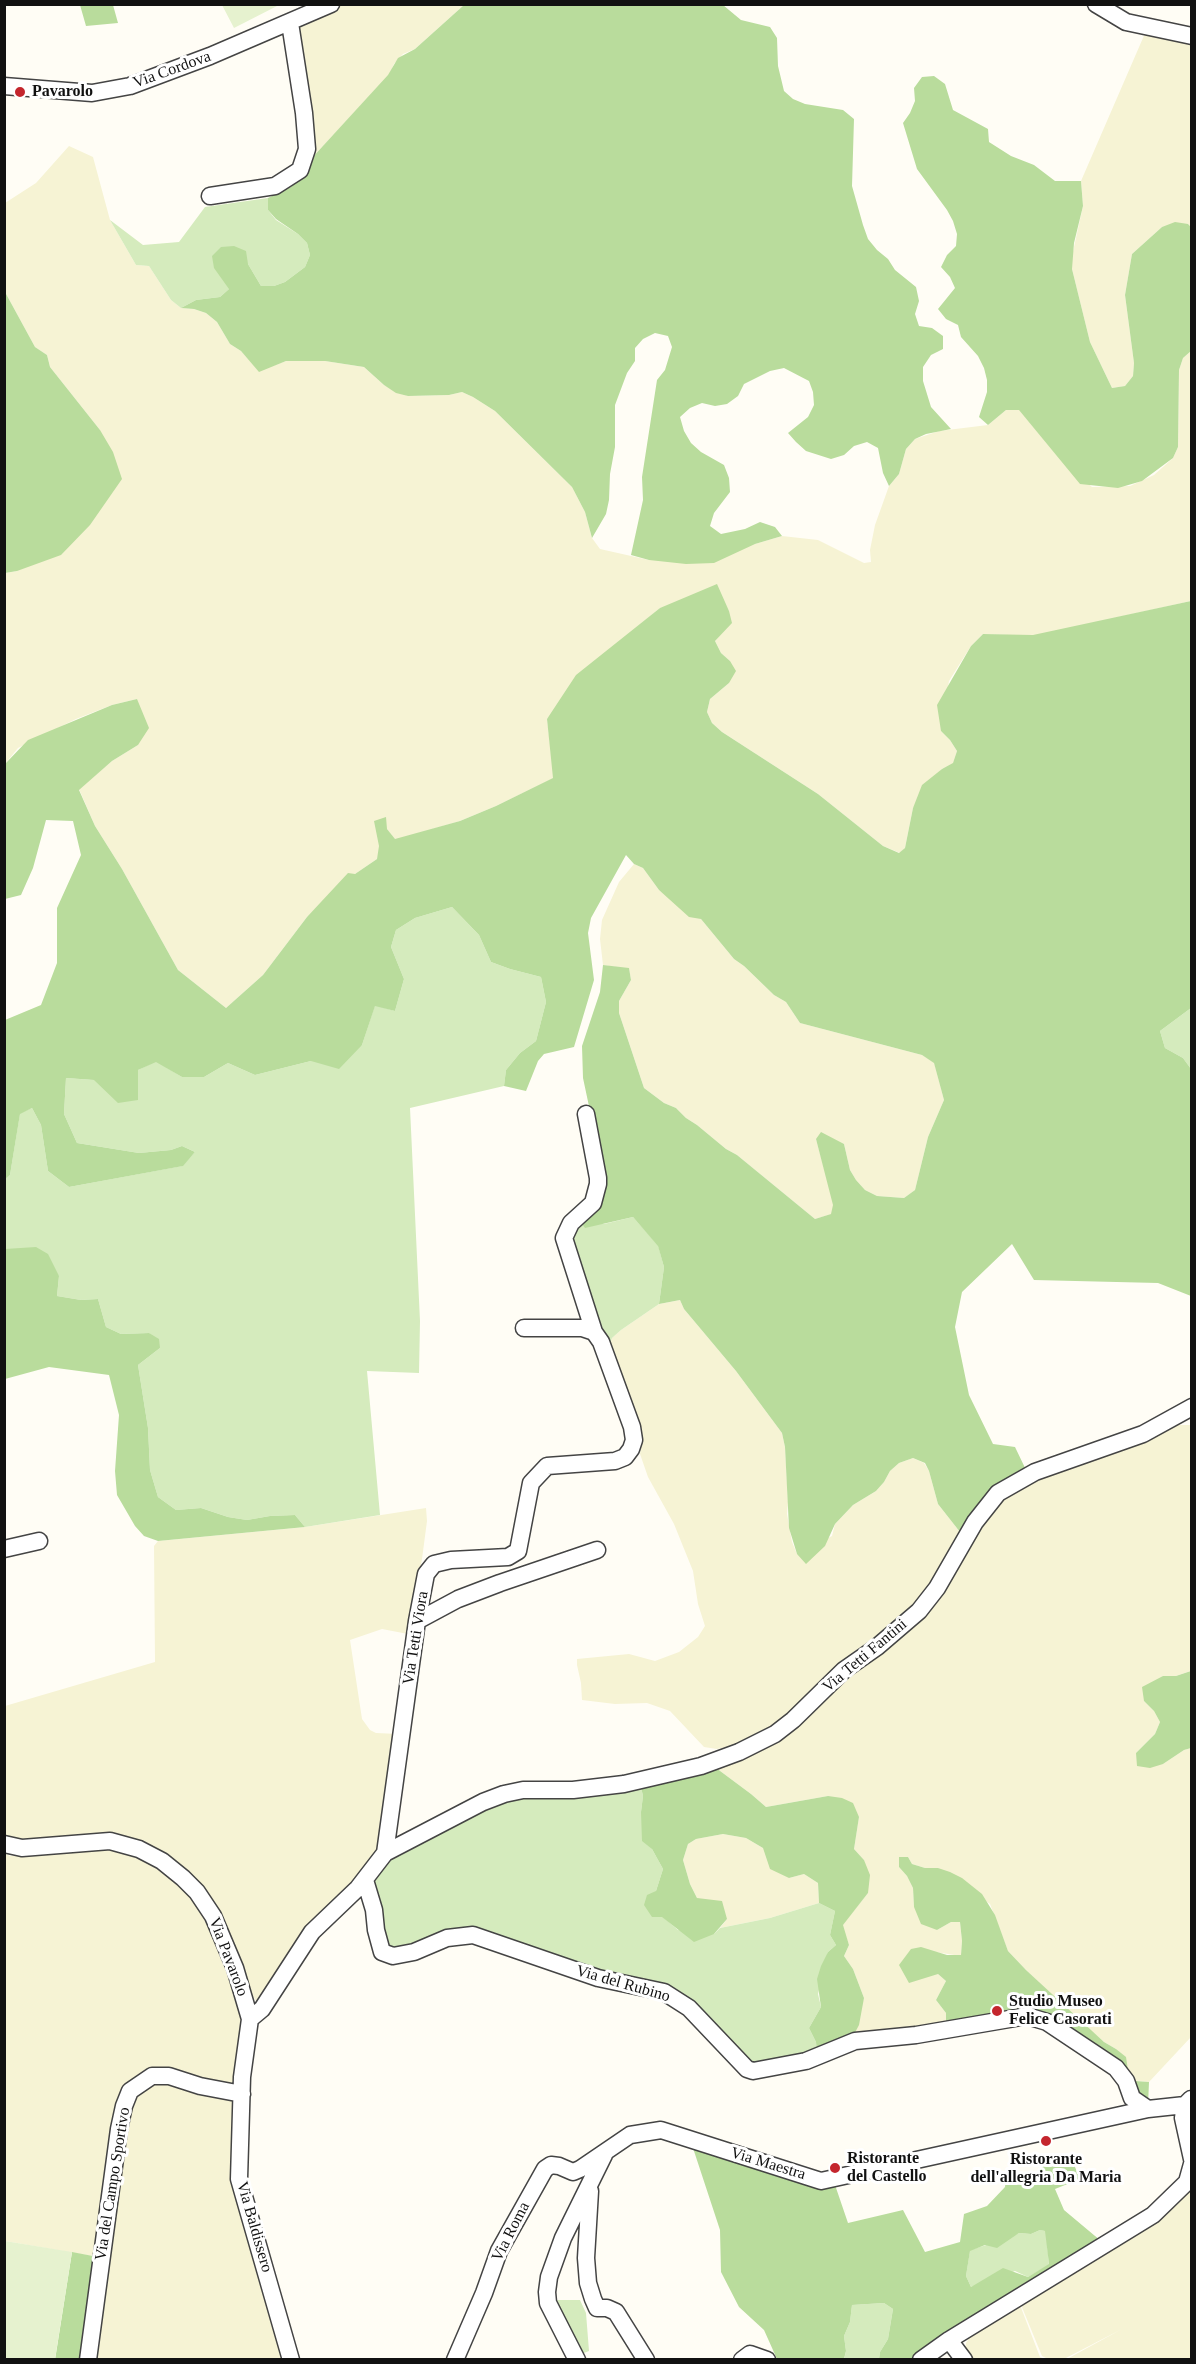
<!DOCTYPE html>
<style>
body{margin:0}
#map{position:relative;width:1196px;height:2364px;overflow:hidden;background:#fffdf5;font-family:"Times New Roman",serif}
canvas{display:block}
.frame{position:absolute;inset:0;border:6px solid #111;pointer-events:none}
</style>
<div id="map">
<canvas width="1196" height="2364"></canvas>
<div class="frame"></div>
</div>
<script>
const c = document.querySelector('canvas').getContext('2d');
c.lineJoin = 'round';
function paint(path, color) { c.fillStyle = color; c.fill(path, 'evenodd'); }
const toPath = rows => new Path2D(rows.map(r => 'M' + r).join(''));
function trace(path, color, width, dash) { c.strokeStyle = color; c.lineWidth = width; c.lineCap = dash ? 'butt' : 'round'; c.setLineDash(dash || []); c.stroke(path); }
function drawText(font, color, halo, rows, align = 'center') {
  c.font = font + ' "Times New Roman",serif'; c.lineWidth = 6; c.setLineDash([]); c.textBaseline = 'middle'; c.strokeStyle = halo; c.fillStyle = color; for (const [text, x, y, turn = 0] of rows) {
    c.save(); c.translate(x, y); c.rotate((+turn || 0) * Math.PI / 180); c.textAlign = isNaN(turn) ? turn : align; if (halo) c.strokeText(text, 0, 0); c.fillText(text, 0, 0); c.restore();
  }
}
const farmland = toPath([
 [341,5,464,5,415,49,403,54,394,64,389,75,311,159,298,28,303,24],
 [1146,31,1191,40,1191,227,1188,224,1162,227,1132,254,1125,295,1134,363,1133,376,1125,386,1112,388,1090,342,1072,269,1072,256,1083,206,1081,181],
 [69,146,93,157,110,220,136,265,149,266,171,300,181,308,194,309,206,313,217,322,230,344,241,351,259,371,286,361,325,361,364,367,384,385,408,396,449,395,462,392,473,397,495,411,572,487,585,512,592,538,600,549,649,560,755,544,782,536,818,540,864,563,871,562,870,550,875,525,889,486,899,474,906,449,915,439,939,431,988,425,1006,410,1019,409,1055,453,1092,487,1130,486,1154,475,1173,458,1178,447,1179,370,1183,358,1191,351,1191,601,1033,636,983,634,971,646,949,681,941,731,950,740,957,751,953,764,942,769,913,808,905,848,900,853,883,846,818,794,722,732,712,723,707,712,710,699,729,683,730,661,721,653,715,641,723,631,729,611,723,600,660,608,634,630,547,719,554,778,496,806,460,821,395,840,387,829,377,859,355,874,307,917,263,975,226,1008,178,970,122,869,95,826,79,789,112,761,138,745,137,699,112,705,76,719,18,748,5,764,5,573,17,571,100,430,50,367,47,355,35,347,5,292,5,203,36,183],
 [634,864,643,868,659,890,701,919,734,959,744,966,774,995,786,1002,800,1023,922,1055,934,1062,944,1100,928,1137,915,1190,904,1198,877,1196,865,1190,856,1180,850,1170,844,1144,816,1139,834,1205,832,1214,815,1219,737,1155,726,1149,697,1125,686,1118,676,1108,664,1103,644,1088,619,1013,619,1001,631,980,629,969,603,965,600,939,602,920,619,882],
 [680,1300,684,1309,736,1371,782,1433,785,1447,788,1502,787,1514,792,1542,797,1554,832,1536,835,1524,853,1505,876,1491,884,1482,890,1471,899,1463,913,1458,924,1463,929,1471,938,1504,960,1532,918,1606,890,1628,856,1650,830,1673,800,1706,771,1728,736,1745,717,1749,704,1747,670,1711,647,1703,615,1704,582,1700,581,1683,577,1665,577,1659,629,1654,655,1661,679,1652,698,1637,705,1626,698,1604,693,1571,674,1524,648,1477,640,1454,642,1435,609,1346,612,1338,621,1330,659,1304],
 [1171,1425,1191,1425,1191,1671,1176,1676,1163,1676,1144,1701,1154,1711,1160,1722,1155,1734,1136,1753,1163,1764,1184,1750,1191,1748,1191,2037,1149,2082,1135,2081,1116,2049,1104,2042,1073,2015,1026,1970,1008,1951,990,1904,938,1868,925,1868,912,1864,908,1857,899,1867,907,1876,913,1888,914,1907,937,1930,951,1922,960,1922,962,1941,961,1956,935,1952,938,1974,946,1981,936,2000,946,2013,946,2024,850,2042,864,1998,853,1969,844,1956,849,1945,842,1925,868,1893,864,1860,854,1849,859,1817,828,1796,766,1807,751,1794,712,1765,741,1753,878,1652,994,1504,1013,1489],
 [426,1508,427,1521,422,1559,408,1634,382,1629,350,1640,362,1719,370,1730,376,1733,398,1734,380,1839,375,1853,262,1999,256,2001,252,1995,241,1961,214,1901,191,1874,154,1848,28,1842,5,1836,5,1706,155,1662,154,1546,158,1541,305,1527],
 [723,1834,746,1838,763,1848,789,1878,804,1874,818,1883,819,1903,770,1918,720,1928,727,1919,697,1898,690,1884,683,1860,688,1844,696,1839],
 [106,1847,155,1863,197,1900,239,1999,244,2024,238,2083,231,2089,163,2074,127,2093,98,2257,5,2241,4,1853,10,1856],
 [166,2081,238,2095,234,2176,286,2359,90,2360,132,2093],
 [1191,2187,1191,2359,1067,2359,1122,2329,1064,2359,1048,2359,1042,2356,1019,2300],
 [1020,2305,1040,2357,1045,2359,971,2359,966,2352,966,2343,971,2335]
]);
const green = toPath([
 [268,198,268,210,276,220,298,234,307,243,310,255,305,267,285,282,274,286,261,286,248,264,229,289,220,297,196,300,181,308,171,300,149,266,136,265,110,220,143,245,179,242,205,207],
 [452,907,479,935,491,962,510,969,541,977,546,1002,536,1041,520,1053,506,1070,504,1086,410,1108,420,1321,419,1373,367,1371,380,1515,305,1527,295,1515,270,1516,247,1520,228,1517,201,1508,176,1510,158,1497,150,1470,148,1428,138,1365,160,1348,149,1333,121,1334,106,1327,98,1299,81,1300,57,1296,59,1276,5,1249,4,1179,10,1175,20,1113,32,1108,41,1125,48,1171,69,1187,182,1166,195,1152,182,1146,171,1150,139,1153,77,1143,64,1114,66,1078,94,1080,138,1070,156,1061,182,1077,204,1077,228,1063,255,1075,311,1061,362,1045,375,1005,395,1011,404,979,391,947,396,930,415,918],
 [1191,1008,1191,1069,1183,1058,1165,1048,1160,1031],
 [633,1217,658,1245,664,1267,659,1304,621,1330,612,1338,609,1346,597,1331,569,1240,580,1221,604,1224],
 [640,1783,643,1796,641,1812,652,1849,663,1869,656,1891,662,1916,678,1930,714,1934,720,1928,770,1918,819,1903,835,1911,830,1935,836,1945,828,1952,818,1994,821,2007,809,2028,816,2042,817,2053,753,2069,689,2007,473,1934,383,1951,366,1881,386,1854,483,1803],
 [1040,2230,1046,2231,1049,2265,1028,2277,1015,2271,971,2287,966,2276,970,2250,1009,2238,1019,2233,1031,2234],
 [557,2300,580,2300,586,2313,589,2351,579,2355],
 [884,2303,893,2309,888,2339,880,2352,879,2359,844,2360,846,2351,844,2336,850,2322,852,2305]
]);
const forest = toPath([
 [80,5,113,5,118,23,86,26],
 [464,5,723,5,741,20,770,27,777,38,778,66,784,91,793,99,805,104,843,110,854,119,852,186,863,225,868,239,877,250,888,259,895,270,916,287,919,301,915,314,919,326,932,328,943,336,943,349,931,355,923,367,923,381,931,407,951,429,926,434,915,439,906,449,899,474,889,486,883,473,878,448,867,442,854,446,844,455,831,459,806,451,796,442,788,433,808,417,814,405,813,392,809,381,784,368,770,371,744,384,738,396,727,404,715,406,702,403,690,408,680,417,684,431,691,443,701,452,724,465,729,478,730,492,714,513,710,526,721,534,745,529,760,522,775,527,782,536,755,544,714,563,686,564,649,560,631,555,643,500,642,477,657,380,665,370,672,347,668,336,655,333,643,339,635,348,635,361,627,373,615,405,615,447,610,474,609,500,606,514,592,538,585,512,572,487,495,411,473,397,462,392,449,395,408,396,396,393,384,385,364,367,325,361,286,361,259,372,241,351,230,344,217,322,206,313,194,309,181,308,196,300,220,297,229,289,214,268,212,256,221,247,234,246,246,251,248,264,261,286,274,286,285,282,305,267,310,255,307,243,298,234,276,219,268,210,268,198,291,187,300,179,311,159,388,75,398,58,415,49],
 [934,76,945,84,953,110,988,129,989,142,1011,156,1034,165,1055,181,1081,181,1083,206,1074,243,1072,269,1090,342,1112,388,1125,386,1133,376,1134,363,1125,295,1132,254,1162,227,1175,222,1188,224,1191,227,1191,351,1183,358,1179,370,1178,447,1173,458,1142,481,1118,488,1080,484,1019,410,1006,410,988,425,979,417,987,392,987,380,984,368,978,356,961,337,958,325,946,319,938,309,955,288,950,277,941,267,947,255,956,246,957,234,953,221,947,210,917,169,903,123,910,113,915,101,914,88,922,77],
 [5,292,35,347,47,355,50,367,100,430,113,452,122,479,90,525,61,555,17,571,5,573],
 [717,584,729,611,732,623,715,641,721,653,730,661,736,671,729,683,710,699,707,712,712,723,722,732,818,794,883,846,899,853,905,848,913,808,922,785,942,769,953,763,957,751,950,740,941,731,937,705,971,646,983,634,1033,635,1191,601,1191,1008,1160,1031,1165,1048,1183,1058,1191,1069,1191,1296,1158,1283,1034,1280,1012,1244,962,1292,955,1327,969,1395,993,1444,1015,1447,1027,1472,960,1532,938,1504,929,1471,925,1463,913,1458,899,1463,890,1471,884,1482,876,1491,853,1505,835,1524,825,1546,806,1564,797,1554,789,1528,785,1447,782,1433,736,1371,684,1309,680,1300,659,1304,664,1267,658,1246,633,1217,585,1228,580,1221,597,1206,590,1111,583,1078,582,1046,600,992,603,965,629,968,631,980,619,1001,619,1013,644,1088,664,1103,676,1108,686,1118,697,1125,726,1149,737,1155,815,1219,831,1214,833,1205,816,1139,821,1132,844,1144,850,1170,856,1180,865,1190,877,1196,904,1198,915,1190,928,1137,944,1100,934,1063,922,1055,800,1023,786,1002,774,995,744,966,734,959,701,919,689,917,659,890,643,868,634,864,626,855,591,918,588,933,594,980,574,1047,544,1054,538,1061,526,1091,504,1086,506,1070,520,1053,536,1041,546,1002,541,977,510,969,491,962,479,935,452,907,415,918,396,930,391,947,404,979,395,1011,375,1006,362,1045,339,1069,311,1061,255,1075,228,1063,204,1077,182,1077,156,1062,138,1070,138,1100,118,1103,94,1080,66,1078,64,1114,77,1143,139,1153,171,1150,182,1146,195,1152,183,1166,69,1187,48,1171,41,1125,32,1108,20,1114,10,1175,5,1179,5,1020,41,1005,57,963,57,908,81,855,73,821,46,820,33,868,21,895,5,899,5,764,28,740,112,705,137,699,149,728,138,745,112,761,79,790,95,826,122,869,178,970,226,1008,263,975,307,917,348,873,355,874,377,859,379,846,374,821,386,817,387,829,395,839,460,821,496,806,553,778,547,719,576,675,660,608],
 [36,1247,48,1254,59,1276,57,1296,81,1300,98,1299,106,1327,121,1334,149,1333,159,1339,160,1348,138,1365,148,1428,150,1470,158,1497,176,1510,201,1508,228,1517,247,1520,270,1516,295,1515,305,1527,158,1541,144,1536,135,1526,117,1495,115,1471,119,1415,109,1375,49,1367,5,1379,5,1249],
 [1191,1671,1191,1748,1184,1750,1163,1764,1150,1768,1137,1766,1136,1753,1155,1734,1160,1722,1154,1711,1144,1701,1142,1687,1163,1676,1176,1676],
 [712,1765,751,1794,766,1807,828,1796,842,1798,853,1803,859,1817,854,1849,864,1860,870,1875,868,1893,843,1925,849,1945,844,1956,853,1969,864,1998,859,2025,850,2042,817,2053,816,2042,809,2028,821,2007,817,1979,821,1966,828,1952,836,1945,830,1935,835,1911,819,1903,818,1883,804,1874,789,1878,770,1869,763,1848,746,1838,723,1834,696,1839,688,1844,683,1860,690,1884,697,1898,722,1901,727,1919,714,1934,694,1942,662,1917,652,1917,644,1905,647,1895,656,1891,663,1869,652,1849,642,1841,641,1812,643,1796,640,1783],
 [899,1857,908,1857,912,1864,925,1868,938,1868,950,1872,962,1878,982,1894,995,1915,1008,1951,1026,1970,1104,2042,1116,2049,1126,2057,1128,2070,1135,2081,1149,2082,1148,2105,1128,2079,1048,2020,946,2024,946,2013,936,2000,946,1981,938,1974,909,1983,899,1965,911,1949,921,1947,947,1955,961,1955,962,1941,960,1922,951,1922,937,1930,921,1924,914,1907,913,1888,907,1876,899,1867],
 [692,2145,834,2182,848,2223,903,2210,925,2252,960,2242,964,2214,987,2206,1005,2187,1006,2178,1036,2175,1047,2161,1070,2155,1080,2179,1055,2189,1064,2210,1101,2241,916,2359,879,2359,880,2352,888,2339,893,2309,884,2303,852,2305,850,2322,844,2336,846,2351,844,2359,777,2359,764,2330,739,2307,721,2272,720,2230],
 [1040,2230,1045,2231,1049,2264,1028,2277,1003,2268,971,2287,966,2276,970,2251,985,2245,997,2248,1019,2233,1031,2234],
 [72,2252,98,2257,87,2359,55,2360]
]);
const pitch = toPath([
 [222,5,279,5,234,28],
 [5,2241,72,2252,55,2359,5,2359]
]);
const minor = toPath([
 [1096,4,1126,22,1192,36],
 [4,86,92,93,130,86,210,56,331,4],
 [210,196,275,186,300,170,307,149,304,113,290,23],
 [586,1114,598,1178,598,1184,593,1203,571,1223,564,1238,594,1332],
 [4,1549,39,1541],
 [417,1621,458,1599,500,1583,597,1550],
 [4,1844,22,1848,110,1841,139,1849,162,1861,183,1878,197,1892,213,1916,235,1968,250,2019,242,2077,239,2179,291,2360],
 [385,1853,483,1802,504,1794,523,1790,573,1790,624,1784,701,1766,739,1752,775,1734,793,1720,844,1670,877,1647,919,1611,937,1588,975,1522,998,1493,1035,1472,1143,1434,1192,1407],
 [365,1880,374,1910,376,1930,382,1952,393,1956,414,1952,447,1938,473,1935,598,1978,664,1992,689,2008,747,2069,753,2071,806,2061,855,2041,916,2035,1027,2016,1047,2022,1116,2068,1126,2081,1132,2098,1148,2109],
 [250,2019,262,2009,312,1932,358,1888,385,1853,417,1621,426,1574,434,1564,451,1560,508,1557,518,1551,531,1483,547,1466,615,1461,625,1457,631,1449,634,1440,632,1427,601,1342,594,1332,582,1328,524,1328],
 [1191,2099,1185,2105,1183,2118,1192,2159],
 [590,2191,586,2258,588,2283,593,2299,597,2308,607,2308,616,2312,646,2360],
 [949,2340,964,2360],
 [88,2360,119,2129,124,2106,130,2091,152,2076,169,2076,200,2086,242,2094],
 [455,2360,484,2293,499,2251,545,2169,551,2165,559,2166,573,2172,580,2169,630,2135,661,2130,821,2181,1148,2109,1185,2105],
 [577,2360,548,2303,547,2292,549,2277,563,2238,604,2155],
 [742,2360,750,2354,767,2360],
 [921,2360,949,2340,1153,2215,1187,2182,1192,2164]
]);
const markers = [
 [20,92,6,"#c4262e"],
 [997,2011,6,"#c4262e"],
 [1046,2141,6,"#c4262e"],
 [835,2168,6,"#c4262e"]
];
const streetNames = [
 ["Via Cordova",172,70,-20],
 ["Via Tetti Viora",416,1638,-81],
 ["Via Tetti Fantini",865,1656,-40],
 ["Via Pavarolo",228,1957,69],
 ["Via del Rubino",623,1984,16],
 ["Via Maestra",768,2164,17],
 ["Via del Campo Sportivo",113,2184,-81],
 ["Via Baldissero",254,2227,74],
 ["Via Roma",511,2232,-63]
];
const poiNames = [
 ["Pavarolo",32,92],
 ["Studio Museo",1009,2002],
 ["Felice Casorati",1009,2020],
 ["Ristorante",847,2159],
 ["del Castello",847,2177],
 ["Ristorante",1046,2160,"center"],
 ["dell'allegria Da Maria",1046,2178,"center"]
];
paint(farmland, '#f6f3d4');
paint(green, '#d5ebbd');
paint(forest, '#b9dc9c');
paint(pitch, '#e6f2cf');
trace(minor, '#444', 19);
trace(minor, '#fff', 16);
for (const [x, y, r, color] of markers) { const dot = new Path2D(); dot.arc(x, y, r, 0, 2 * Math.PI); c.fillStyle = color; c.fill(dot); trace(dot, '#fff', 2); }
drawText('16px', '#111', '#fff', streetNames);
drawText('bold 16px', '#111', '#fff', poiNames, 'left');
</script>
